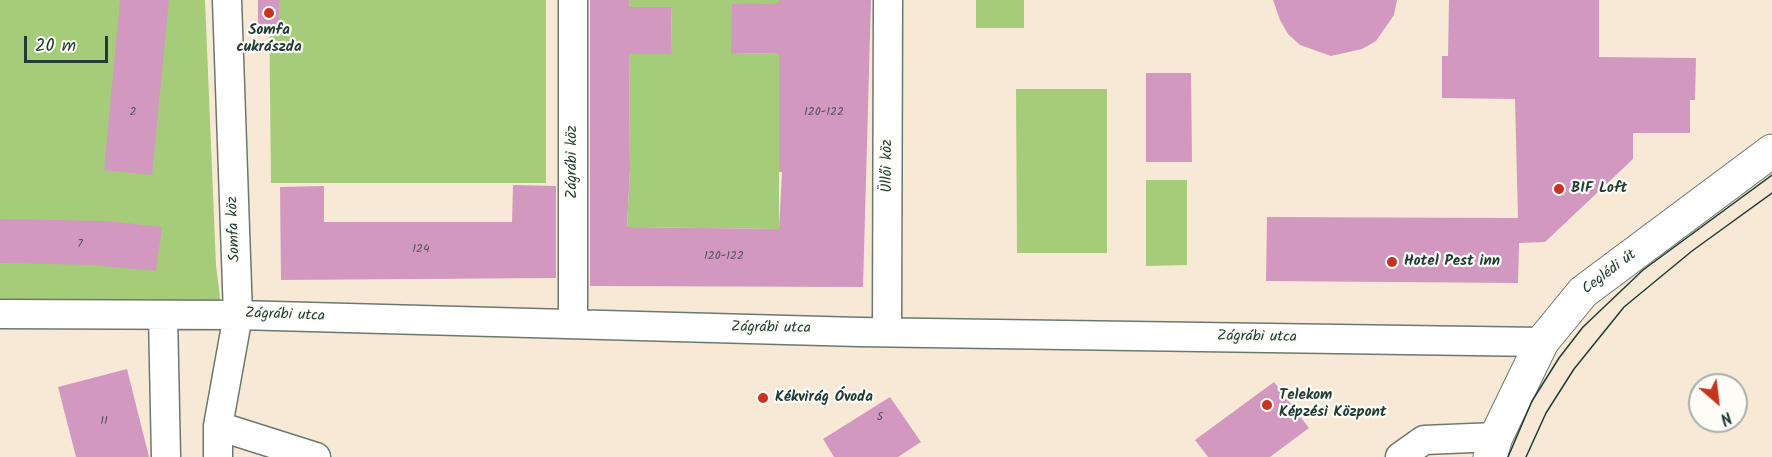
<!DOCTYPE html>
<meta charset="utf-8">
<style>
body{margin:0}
#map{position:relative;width:1772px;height:457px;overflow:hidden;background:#f8e9d7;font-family:Kalam,sans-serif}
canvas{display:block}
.north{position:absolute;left:1688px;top:373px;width:60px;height:60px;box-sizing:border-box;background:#fdfcf7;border:2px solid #a4b0a9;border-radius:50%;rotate:152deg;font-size:16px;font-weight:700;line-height:24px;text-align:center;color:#1f3d34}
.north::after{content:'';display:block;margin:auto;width:21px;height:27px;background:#c8321e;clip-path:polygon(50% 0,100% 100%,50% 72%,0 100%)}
.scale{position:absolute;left:24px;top:36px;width:84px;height:27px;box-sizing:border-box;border:3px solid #1f3d34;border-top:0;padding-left:8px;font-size:18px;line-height:21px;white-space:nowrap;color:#1f3d34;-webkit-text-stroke:4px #fdfcf7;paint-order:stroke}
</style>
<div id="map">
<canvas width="1772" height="457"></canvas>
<div class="north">N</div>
<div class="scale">20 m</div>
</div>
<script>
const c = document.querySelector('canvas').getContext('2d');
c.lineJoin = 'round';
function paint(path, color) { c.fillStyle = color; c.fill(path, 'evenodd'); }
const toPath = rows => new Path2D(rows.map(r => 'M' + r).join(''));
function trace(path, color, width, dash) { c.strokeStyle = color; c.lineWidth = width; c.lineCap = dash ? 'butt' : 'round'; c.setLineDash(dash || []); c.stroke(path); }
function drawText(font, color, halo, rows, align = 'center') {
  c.font = font + ' Kalam,sans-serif'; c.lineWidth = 4.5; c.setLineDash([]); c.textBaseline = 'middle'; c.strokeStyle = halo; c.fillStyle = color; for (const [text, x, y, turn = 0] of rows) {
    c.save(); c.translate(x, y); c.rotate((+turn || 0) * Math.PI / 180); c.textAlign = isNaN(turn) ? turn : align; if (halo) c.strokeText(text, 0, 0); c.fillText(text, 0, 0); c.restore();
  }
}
const green = toPath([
 [0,0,205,0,216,265,221,306,0,303],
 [269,0,546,0,546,183,271,183],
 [629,0,779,0,779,3,732,5,732,54,779,53,779,229,627,227,630,169,629,54,672,53,671,7,629,7],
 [976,0,1024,0,1024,28,976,28],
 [1016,89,1107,89,1107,253,1017,253],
 [1146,180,1187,180,1187,265,1146,266]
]);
const building = toPath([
 [120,0,169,0,152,175,104,170],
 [258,0,279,0,279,26,258,26],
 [590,0,629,0,629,7,671,7,672,54,629,54,630,169,627,227,779,229,782,172,779,172,779,53,731,54,732,4,779,3,779,0,871,0,863,287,590,286],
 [1273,0,1397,0,1394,15,1376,41,1362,49,1331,56,1300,45,1288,34,1280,20],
 [1449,0,1599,0,1599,57,1696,58,1695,100,1690,100,1690,133,1633,133,1633,159,1545,242,1519,243,1518,283,1266,281,1267,217,1518,218,1515,99,1442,98,1442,56,1448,56],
 [1146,73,1191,73,1192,162,1146,162],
 [513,185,556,186,556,278,281,280,280,187,324,186,324,222,512,222],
 [0,219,108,221,162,227,156,271,91,265,0,263],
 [127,369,149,457,76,457,58,387],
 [1274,382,1309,428,1270,457,1208,457,1195,440],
 [890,397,921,442,898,457,834,457,823,439]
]);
const minor = toPath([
 [573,0,573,324],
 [0,314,238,315,859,332,1542,342],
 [163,315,166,457],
 [887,332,888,0],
 [218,426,316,457],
 [218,457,218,426,238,315,227,0],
 [1400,457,1424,440,1496,437]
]);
const tertiary = toPath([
 [1490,457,1496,437,1542,342,1583,292,1772,151]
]);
const tram = toPath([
 [1508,457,1532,401,1559,358,1583,327,1643,270,1772,175],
 [1526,457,1546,413,1574,369,1624,307,1692,251,1772,193]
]);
const markers = [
 [269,13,6,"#c8321e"],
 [1559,189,6,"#c8321e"],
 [1392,262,6,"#c8321e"],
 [763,398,6,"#c8321e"],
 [1267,405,6,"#c8321e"]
];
const numberNames = [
 ["2",133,113],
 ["120-122",824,113],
 ["7",80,245],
 ["124",421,250],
 ["120-122",724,257],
 ["5",880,418],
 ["11",104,422]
];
const poiNames = [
 ["Somfa",269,31,"center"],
 ["cukrászda",269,48,"center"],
 ["BIF Loft",1571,189],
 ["Hotel Pest inn",1404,262],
 ["Telekom",1279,396],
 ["Képzési Központ",1279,413],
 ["Kékvirág Óvoda",775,398]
];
const streetNames = [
 ["Zágrábi köz",573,162,-90],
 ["Üllői köz",888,166,-90],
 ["Somfa köz",235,229,-92],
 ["Ceglédi út",1610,273,-37],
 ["Zágrábi utca",285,316,2],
 ["Zágrábi utca",771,329,1],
 ["Zágrábi utca",1257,338,1]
];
paint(green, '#a5cd79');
paint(building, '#d398c0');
trace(minor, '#6b796d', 31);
trace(tertiary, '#6b796d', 35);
trace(minor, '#fff', 28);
trace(tertiary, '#fff', 33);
trace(tram, '#1f3d34', 1.5);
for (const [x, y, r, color] of markers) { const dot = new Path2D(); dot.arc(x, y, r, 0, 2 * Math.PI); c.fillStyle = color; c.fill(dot); trace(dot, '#fdfcf7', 2); }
drawText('12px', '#4c5457', null, numberNames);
drawText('bold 15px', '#1f3d34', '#fdfcf7', poiNames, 'left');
drawText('15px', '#1f3d34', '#fdfcf7', streetNames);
</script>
